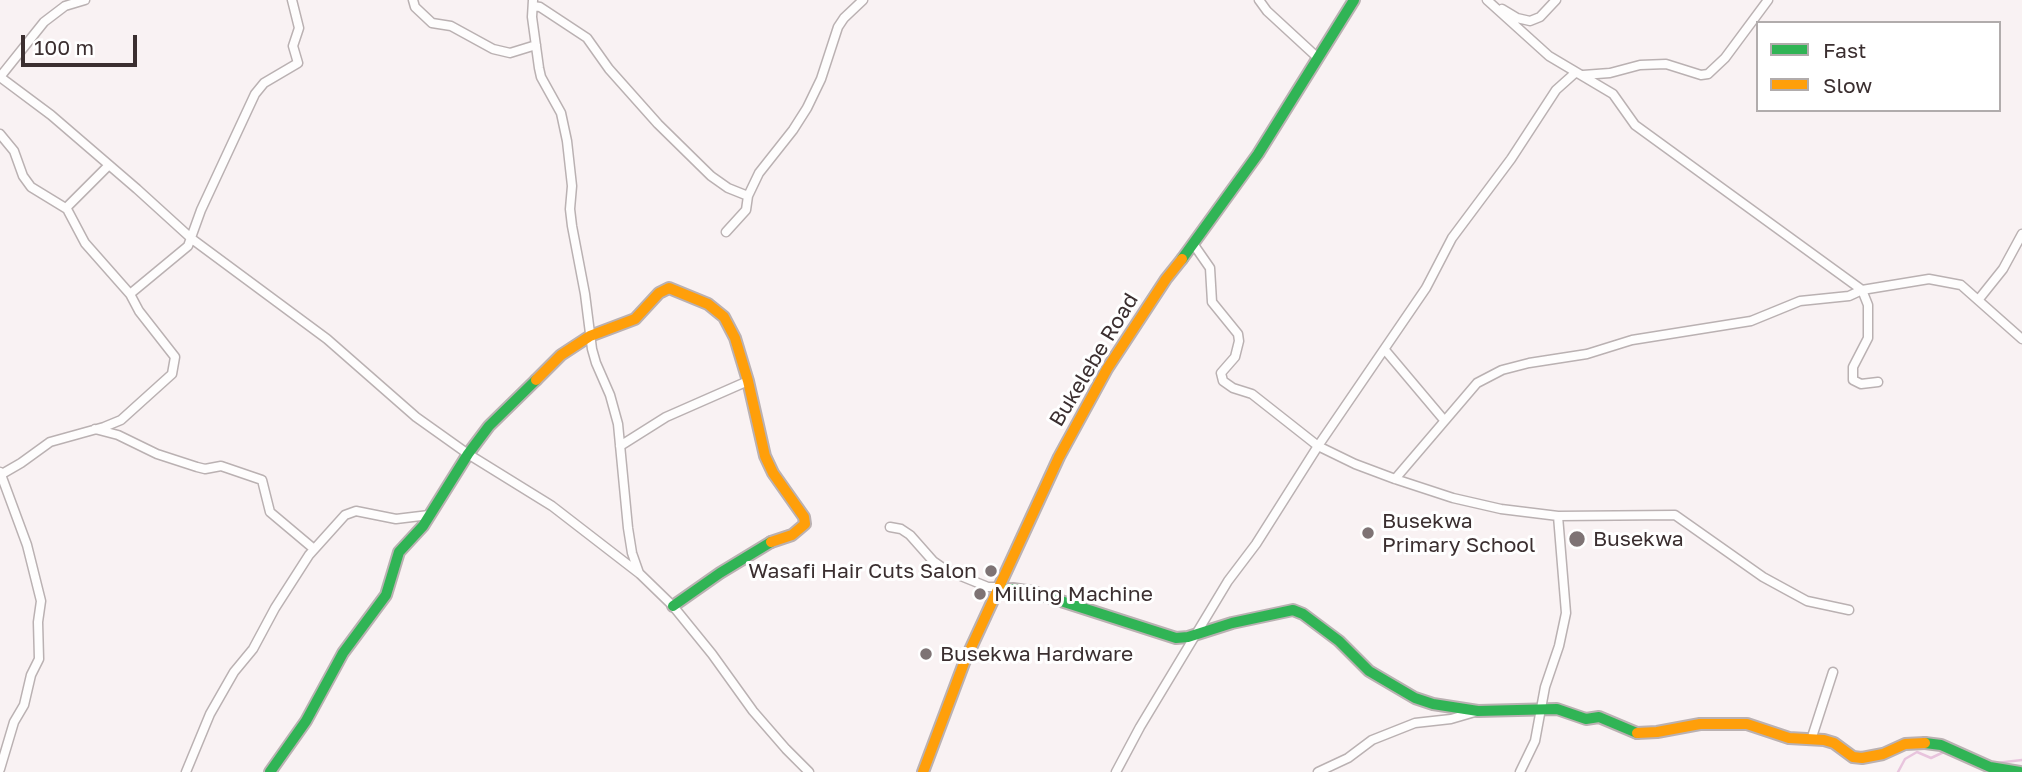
<!DOCTYPE html>
<style>
body{margin:0}
#map{position:relative;width:2022px;height:772px;overflow:hidden;background:#f9f2f3;font-family:"Golos Text",sans-serif}
canvas{display:block}
.legend{position:absolute;left:1756px;top:21px;width:245px;height:91px;box-sizing:border-box;background:#fff;border:2px solid #b1acac;margin:0;padding:9px 12px;list-style:none;font-size:21px;color:#3b2f30}
.legend li{display:flex;align-items:center;gap:14px;height:35px}
.legend b{width:35px;border:2px solid #b1acac}
.scale{position:absolute;left:21px;top:35px;width:116px;height:32px;box-sizing:border-box;border:4px solid #3b2f30;border-top:0;padding-left:9px;font-size:21px;line-height:24px;white-space:nowrap;color:#3b2f30;-webkit-text-stroke:5px #fff;paint-order:stroke}
</style>
<div id="map">
<canvas width="2022" height="772"></canvas>
<ul class="legend">
<li><b style="height:9px;background:#30b455"></b>Fast</li>
<li><b style="height:9px;background:#ff9f0a"></b>Slow</li>
</ul>
<div class="scale">100 m</div>
</div>
<script>
const c = document.querySelector('canvas').getContext('2d');
c.lineJoin = 'round';
const toPath = rows => new Path2D(rows.map(r => 'M' + r).join(''));
function trace(path, color, width, dash) { c.strokeStyle = color; c.lineWidth = width; c.lineCap = dash ? 'butt' : 'round'; c.setLineDash(dash || []); c.stroke(path); }
function drawText(font, color, halo, rows, align = 'center') {
  c.font = font + ' "Golos Text",sans-serif'; c.lineWidth = 6; c.setLineDash([]); c.textBaseline = 'middle'; c.strokeStyle = halo; c.fillStyle = color; for (const [text, x, y, turn = 0] of rows) {
    c.save(); c.translate(x, y); c.rotate((+turn || 0) * Math.PI / 180); c.textAlign = isNaN(turn) ? turn : align; if (halo) c.strokeText(text, 0, 0); c.fillText(text, 0, 0); c.restore();
  }
}
const stream = toPath([
 [1996,763,2022,760],
 [1898,772,1905,759,1917,752,1931,758,1946,751]
]);
const street = toPath([
 [413,0,415,7,432,23,451,26,493,49,510,53,536,45],
 [533,0,532,17,539,68,541,77,561,113,567,141,572,186,570,209,572,226,585,294,592,349,596,363,610,395,618,424,628,528,632,553,639,573],
 [1259,0,1267,11,1318,58],
 [1487,0,1549,56,1613,94,1635,125,1862,290,1929,279,1961,285,2022,339],
 [533,6,540,7,587,38,609,69,658,124,711,176,728,188,748,196],
 [1502,9,1517,18,1530,21,1540,17,1556,0],
 [1583,75,1610,73,1640,65,1666,64,1701,75,1708,74,1725,58,1768,0],
 [0,77,51,115,137,189,192,239,327,339,416,417,468,454,552,506,640,574,673,606,712,654,753,711,786,749,809,772],
 [0,77,44,22,65,6,85,0],
 [0,134,14,151,23,176,31,187,67,209,85,243,130,294,139,311,175,357,172,374,121,420,104,427,50,442,21,463,2,474],
 [66,208,109,165],
 [726,232,746,210,748,196,759,173,793,130,807,108,821,79,838,27,844,18,863,0],
 [1194,245,1210,268,1212,302,1238,334,1239,341,1235,357,1221,373,1223,381,1233,388,1252,394,1318,446,1355,464,1395,479,1453,498,1501,509,1558,516,1675,515,1763,577,1807,601,1849,610],
 [130,294,188,246,201,210,255,94,264,83,298,63,293,46,299,28,292,0],
 [1979,299,2003,269,2022,234],
 [1385,350,1444,420],
 [95,429,118,435,157,454,197,467,205,469,221,466,262,480,270,512,314,549],
 [620,446,666,417,748,381],
 [0,472,27,545,41,601,38,622,39,659,31,675,24,705,14,722,0,769],
 [1395,479,1477,383,1502,370,1529,363,1587,354,1632,340,1751,321,1800,301,1849,296,1862,290,1868,305,1868,338,1853,367,1853,380,1861,384,1878,382],
 [890,527,901,529,910,535,933,561,946,570,988,587,999,587],
 [1811,740,1833,672],
 [186,772,210,714,234,672,253,649,275,608,309,555,345,515,356,511,396,519,429,515],
 [1116,772,1140,727,1228,581,1256,544,1318,446,1426,288,1452,238,1511,159,1556,90,1575,73],
 [1318,772,1348,758,1372,740,1415,723,1451,719,1475,712],
 [1520,772,1535,741,1545,687,1559,646,1566,613,1558,516]
]);
const fast = toPath([
 [1182,259,1258,154,1354,0],
 [998,590,1013,589,1033,592,1176,638,1188,637,1232,623,1293,610,1303,614,1339,641,1369,671,1415,698,1433,704,1478,711,1557,709,1586,719,1599,717,1637,733],
 [673,606,720,573,771,542],
 [1925,743,1941,745,1990,767,2020,772],
 [270,772,306,721,343,653,386,595,399,552,423,526,468,454,489,426,536,380]
]);
const slow = toPath([
 [536,380,561,355,590,336,635,319,659,293,669,288,708,304,724,317,735,338,748,381,765,456,773,473,804,517,805,524,792,535,771,542],
 [1637,733,1657,732,1700,724,1747,724,1789,738,1824,740,1834,743,1853,757,1862,758,1883,754,1905,744,1925,743],
 [923,772,964,663,1059,457,1107,369,1166,279,1182,259]
]);
const markers = [
 [1368,533,7,"#7e7374"],
 [1577,539,9,"#7e7374"],
 [991,571,7,"#7e7374"],
 [980,594,7,"#7e7374"],
 [926,654,7,"#7e7374"]
];
const streetNames = [
 ["Bukelebe Road",1094,360,-59]
];
const poiNames = [
 ["Busekwa",1382,521],
 ["Primary School",1382,545],
 ["Busekwa",1593,539],
 ["Wasafi Hair Cuts Salon",977,571,"right"],
 ["Milling Machine",994,594],
 ["Busekwa Hardware",940,654]
];
trace(stream, '#e8c4dd', 2.5);
trace(street, '#bab1b2', 11);
trace(fast, '#bab1b2', 14);
trace(slow, '#bab1b2', 14);
trace(street, '#fefdfd', 8);
trace(fast, '#30b455', 10);
trace(slow, '#ff9f0a', 10);
for (const [x, y, r, color] of markers) { const dot = new Path2D(); dot.arc(x, y, r, 0, 2 * Math.PI); c.fillStyle = color; c.fill(dot); trace(dot, '#fff', 2.5); }
drawText('21px', '#3b2f30', '#fff', streetNames);
drawText('21px', '#3b2f30', '#fff', poiNames, 'left');
</script>
